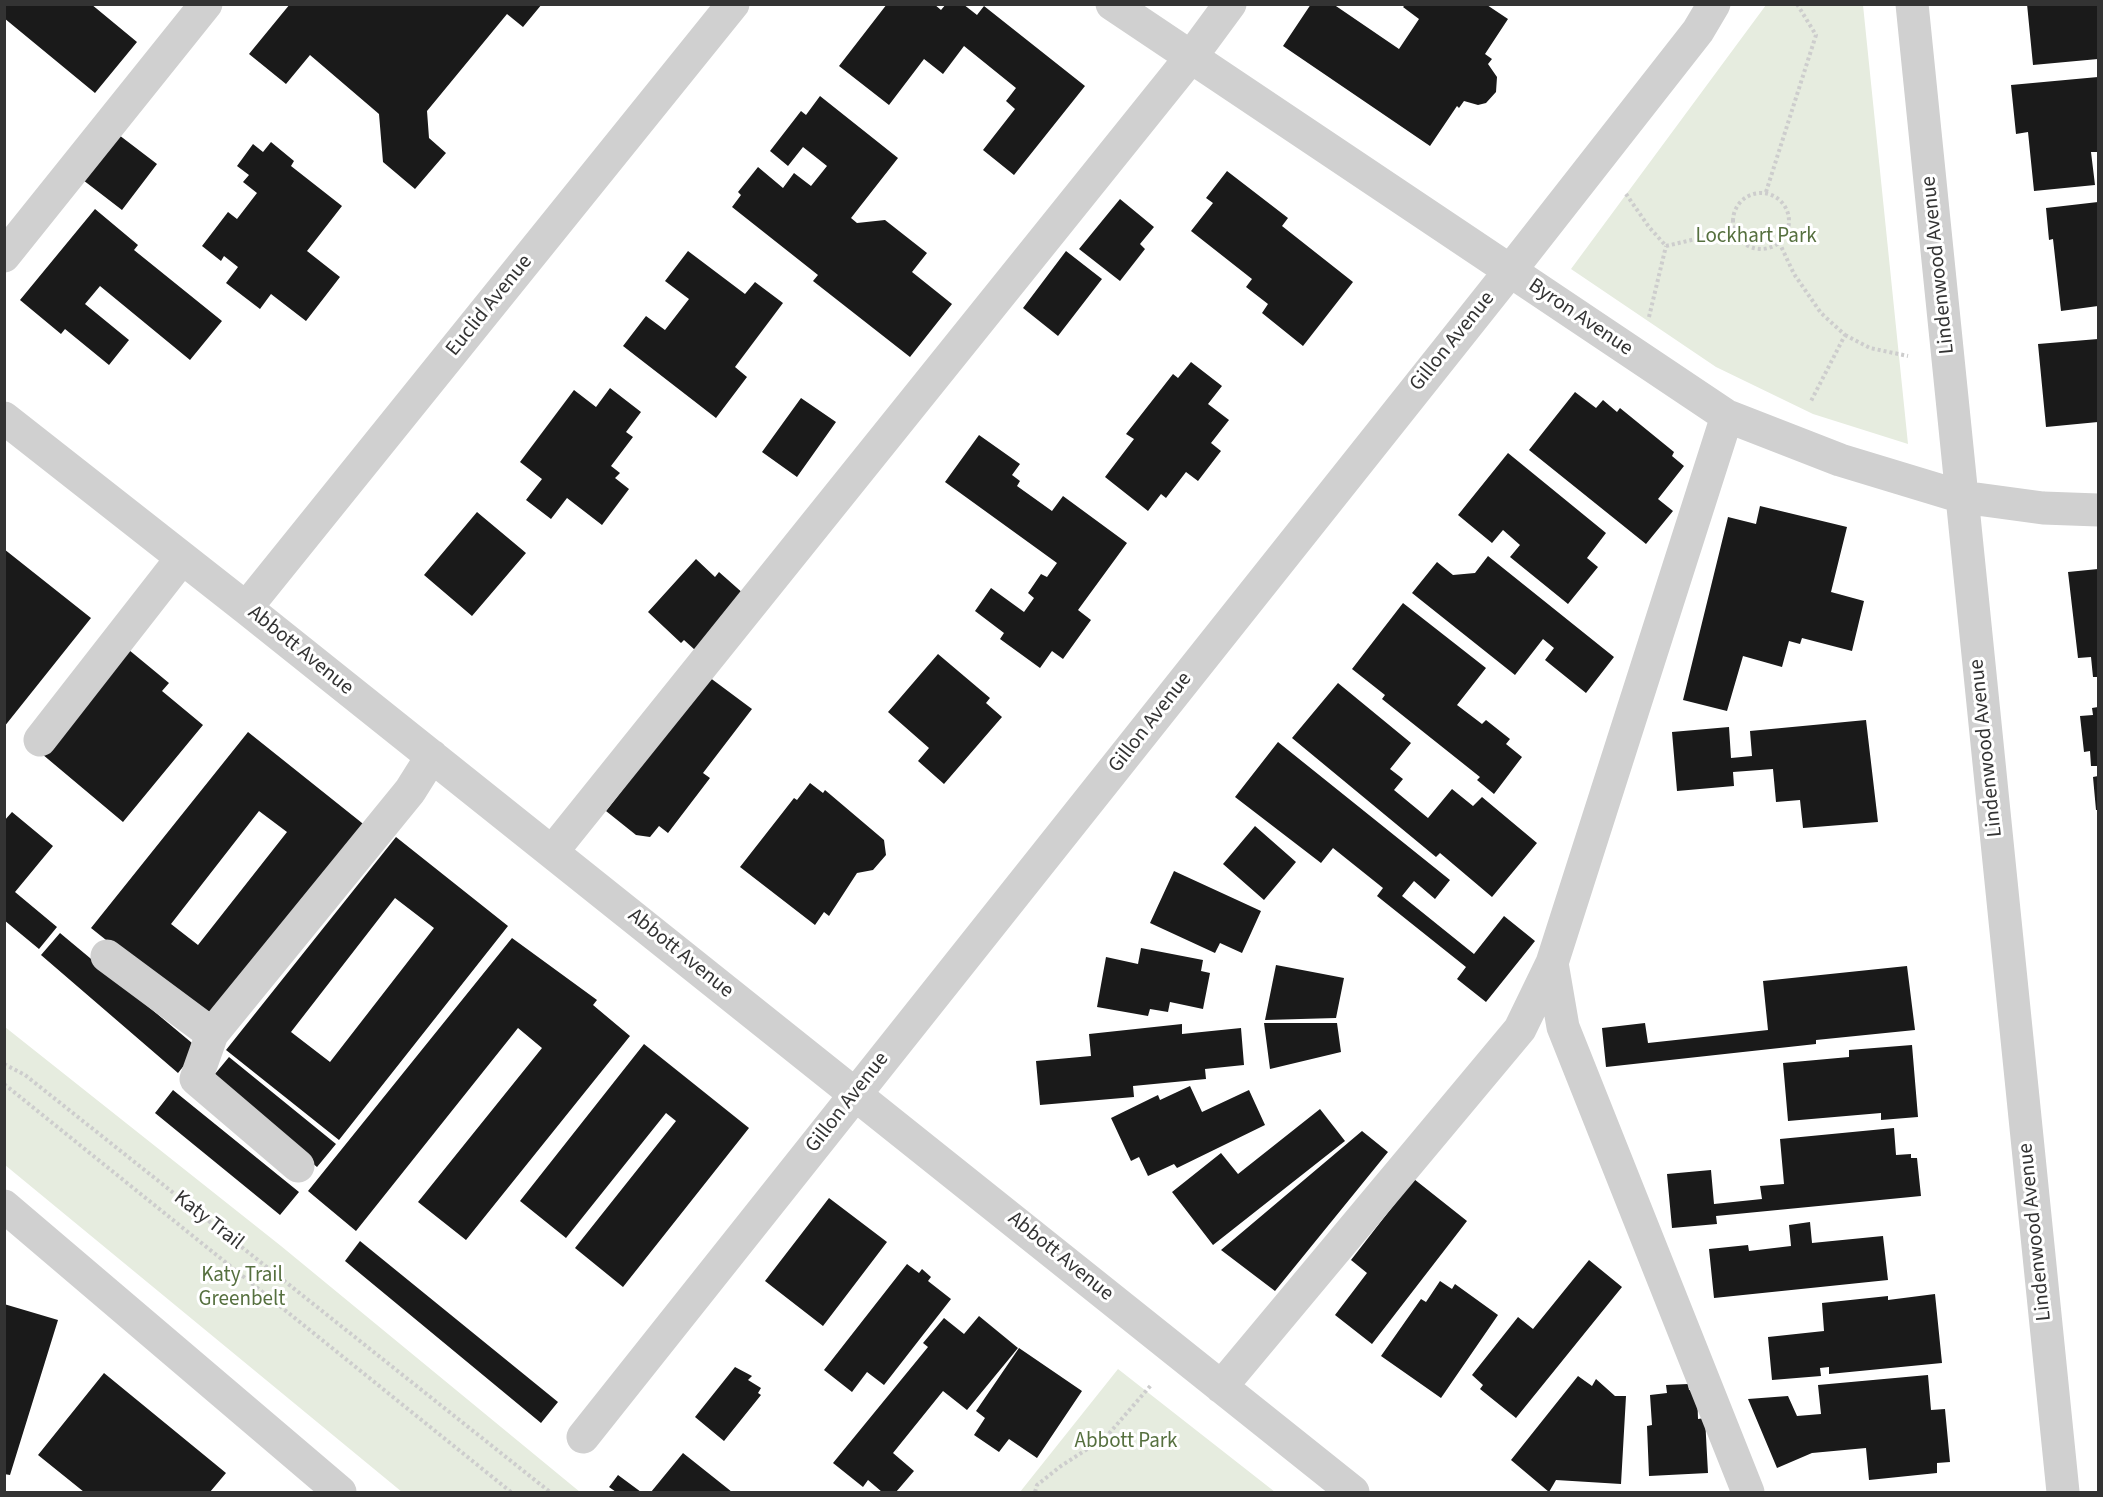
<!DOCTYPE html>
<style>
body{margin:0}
#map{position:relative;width:2103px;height:1497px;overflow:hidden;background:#fff;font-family:"Source Sans 3",sans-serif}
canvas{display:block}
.frame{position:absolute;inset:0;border:6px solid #333;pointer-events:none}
</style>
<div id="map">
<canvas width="2103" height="1497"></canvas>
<div class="frame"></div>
</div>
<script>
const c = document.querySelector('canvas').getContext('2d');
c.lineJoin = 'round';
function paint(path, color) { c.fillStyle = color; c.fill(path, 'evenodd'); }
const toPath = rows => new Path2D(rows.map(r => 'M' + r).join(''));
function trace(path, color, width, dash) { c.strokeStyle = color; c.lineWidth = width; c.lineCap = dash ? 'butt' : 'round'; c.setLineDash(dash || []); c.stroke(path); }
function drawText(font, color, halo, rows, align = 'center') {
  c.font = font + ' "Source Sans 3",sans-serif'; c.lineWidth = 6; c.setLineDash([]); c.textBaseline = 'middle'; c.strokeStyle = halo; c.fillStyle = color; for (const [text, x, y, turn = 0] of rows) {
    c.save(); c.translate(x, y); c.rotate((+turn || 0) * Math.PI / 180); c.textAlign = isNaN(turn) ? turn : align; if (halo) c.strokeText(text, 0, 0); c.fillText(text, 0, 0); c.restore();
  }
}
const green = toPath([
 [1766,5,1863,5,1908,444,1813,414,1716,367,1571,269],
 [5,1027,281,1246,580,1492,402,1492,5,1165],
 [1118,1369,1275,1492,1020,1492]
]);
const building = toPath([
 [4,4,91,4,137,42,95,93,4,18],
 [290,4,542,4,523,27,507,14,427,111,429,138,446,153,415,189,383,162,379,114,310,55,286,84,249,54],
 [887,4,934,4,941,10,946,4,963,4,977,15,984,6,1085,86,1014,175,983,150,1015,109,1006,101,1016,88,964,46,943,74,924,59,889,105,839,66],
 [1311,4,1333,4,1399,49,1419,19,1403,7,1405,5,1487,5,1508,19,1485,54,1492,59,1488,64,1497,77,1496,92,1486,103,1478,105,1464,101,1459,108,1457,106,1430,146,1283,46],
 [2027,4,2098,4,2098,59,2033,65],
 [2098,77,2098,152,2091,152,2095,185,2034,191,2028,132,2016,134,2011,85],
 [820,96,898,158,851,218,857,223,885,220,927,253,912,272,952,304,910,357,813,281,818,275,732,207,741,195,738,192,758,167,783,188,794,173,811,186,827,166,803,147,788,166,770,151,801,111,806,115],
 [119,135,157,164,122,210,83,180],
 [271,142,294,161,291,166,342,206,307,251,340,277,306,321,271,294,260,309,226,283,238,267,224,256,221,261,202,246,228,212,237,219,257,193,243,182,249,175,237,166,253,144,263,152],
 [1227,171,1288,218,1282,226,1353,282,1303,346,1262,313,1268,304,1246,287,1252,279,1191,231,1213,203,1206,198],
 [1120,199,1154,227,1140,244,1145,249,1120,281,1079,249],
 [2098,202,2098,306,2061,311,2053,239,2049,240,2046,208],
 [95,209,138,245,134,250,222,321,190,360,100,286,85,304,129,340,109,365,65,329,61,334,20,300],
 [688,251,745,294,755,282,783,303,735,367,747,377,716,418,623,346,646,316,665,330,689,299,665,281],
 [1066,251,1102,279,1058,336,1023,308],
 [2098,339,2098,422,2046,427,2038,344],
 [1191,362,1222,386,1208,404,1229,420,1211,443,1221,451,1198,481,1186,472,1166,498,1161,494,1148,511,1105,477,1134,439,1126,434,1173,374,1178,378],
 [610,388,641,412,626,432,633,437,611,466,620,473,615,478,629,489,602,525,567,498,551,519,526,500,542,479,520,462,574,390,596,407],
 [1575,392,1596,408,1603,400,1617,412,1620,408,1674,452,1672,456,1684,466,1658,499,1673,511,1646,544,1529,450],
 [801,398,836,422,797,477,762,452],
 [979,435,1020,464,1012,475,1020,481,1017,486,1052,511,1063,496,1127,543,1078,610,1091,620,1063,659,1052,651,1040,668,1000,639,1004,633,975,611,991,588,1024,612,1034,598,1028,593,1041,574,1047,577,1057,563,945,482],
 [1508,453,1606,533,1587,558,1598,567,1568,604,1510,557,1520,545,1503,530,1492,543,1458,515],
 [1760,506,1847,527,1831,592,1864,601,1852,651,1802,638,1800,644,1789,641,1782,667,1743,656,1727,711,1683,700,1728,517,1756,524],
 [477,512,526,553,472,616,424,575],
 [4,549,91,618,4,727,6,653],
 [1488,556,1614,657,1586,693,1545,660,1554,648,1543,639,1515,675,1412,593,1437,562,1453,575,1475,573],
 [696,559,715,577,719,572,745,595,695,650,684,640,681,643,648,612],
 [2098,569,2098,677,2093,677,2091,657,2078,658,2068,572],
 [1403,603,1486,668,1457,705,1482,724,1486,720,1510,739,1506,744,1522,757,1494,794,1477,780,1480,777,1382,699,1385,695,1352,669],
 [129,650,169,683,162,691,203,725,123,822,42,754],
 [938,654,990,698,986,703,1002,717,944,784,918,761,929,748,888,712],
 [709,677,752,709,703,773,710,778,668,833,659,826,650,837,636,835,606,811],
 [1338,683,1411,743,1390,769,1403,779,1394,790,1428,818,1452,789,1473,806,1482,797,1537,843,1492,897,1440,853,1436,857,1292,738],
 [2098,707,2098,766,2091,766,2090,751,2084,752,2080,716,2093,715,2092,708],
 [1866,720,1878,822,1803,828,1800,800,1776,802,1773,769,1733,772,1734,786,1677,791,1672,732,1729,727,1731,758,1752,756,1750,731],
 [248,732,367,827,213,1018,180,999,91,928],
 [259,811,287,832,198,945,171,924],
 [1278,742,1450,880,1435,899,1414,881,1402,896,1474,954,1504,916,1535,941,1486,1002,1457,979,1466,967,1377,896,1383,888,1333,848,1321,863,1235,797],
 [2098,776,2098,810,2096,810,2093,777],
 [810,783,823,793,825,790,884,840,886,855,873,870,857,873,829,916,824,912,815,925,740,867,794,798,797,800],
 [12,812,53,846,15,892,57,927,39,949,4,920,4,821],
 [1255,826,1296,862,1264,900,1223,864],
 [396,837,508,926,339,1140,226,1050],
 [395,898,434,928,330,1062,291,1032],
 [1174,871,1261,911,1242,953,1220,943,1215,953,1150,923],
 [60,933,198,1048,178,1073,41,955],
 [512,938,597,1000,593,1005,630,1036,466,1240,418,1202,542,1048,518,1028,356,1231,308,1191],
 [1141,948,1203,960,1201,971,1210,973,1203,1009,1170,1002,1168,1012,1150,1009,1148,1016,1097,1007,1106,957,1138,964],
 [1276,965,1344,978,1336,1018,1265,1020],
 [1907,966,1915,1030,1816,1040,1816,1044,1606,1067,1602,1028,1645,1023,1648,1043,1768,1030,1763,981],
 [1264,1023,1337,1023,1341,1052,1270,1069],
 [1182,1024,1182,1034,1241,1028,1244,1065,1205,1069,1206,1079,1133,1086,1134,1097,1040,1105,1036,1061,1091,1056,1089,1034],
 [644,1044,749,1128,623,1287,575,1248,676,1121,666,1113,566,1238,520,1201],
 [1912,1045,1918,1117,1881,1120,1881,1113,1788,1121,1783,1063,1849,1057,1849,1050],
 [229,1057,336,1144,317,1167,210,1080],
 [1190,1086,1202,1112,1249,1090,1265,1125,1177,1168,1174,1164,1148,1176,1139,1157,1131,1161,1111,1118,1158,1095,1160,1100],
 [173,1090,299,1192,280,1215,155,1113],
 [1320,1109,1345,1141,1213,1245,1172,1192,1221,1153,1238,1174],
 [1894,1128,1896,1155,1911,1154,1911,1158,1917,1158,1921,1196,1716,1216,1717,1224,1672,1228,1667,1174,1711,1170,1714,1204,1762,1199,1760,1186,1784,1184,1780,1139],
 [1362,1131,1388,1152,1275,1291,1221,1250],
 [1414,1179,1467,1221,1372,1344,1335,1315,1367,1273,1351,1260],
 [829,1198,887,1242,823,1326,765,1281],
 [1810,1222,1812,1243,1883,1236,1888,1280,1714,1298,1709,1249,1748,1245,1749,1251,1791,1246,1789,1225],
 [360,1241,558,1402,541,1423,345,1261],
 [1589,1260,1622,1287,1516,1418,1480,1389,1483,1385,1472,1375,1518,1317,1533,1329],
 [907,1264,919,1273,922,1269,931,1277,928,1281,951,1299,884,1385,867,1372,852,1392,824,1370],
 [1440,1281,1452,1289,1455,1284,1498,1315,1441,1398,1381,1356,1421,1299,1426,1302],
 [1935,1294,1942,1363,1829,1374,1829,1367,1820,1368,1821,1376,1772,1380,1768,1337,1824,1331,1822,1303,1888,1296,1888,1300],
 [4,1304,58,1320,10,1475,4,1474],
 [979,1316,1018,1348,967,1410,943,1391,893,1453,914,1471,896,1492,882,1492,868,1480,863,1487,833,1463,928,1347,923,1343,944,1318,964,1334],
 [1019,1348,1082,1391,1037,1458,1009,1439,999,1452,974,1435,985,1418,976,1411],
 [735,1367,752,1376,748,1380,761,1388,758,1393,761,1395,724,1441,695,1417],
 [104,1373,226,1473,210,1492,84,1492,38,1455],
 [1928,1375,1931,1410,1945,1409,1950,1462,1937,1463,1937,1473,1869,1480,1866,1448,1812,1453,1777,1468,1748,1399,1788,1396,1797,1416,1821,1414,1818,1385],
 [1578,1376,1592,1386,1596,1379,1615,1396,1626,1396,1621,1484,1556,1480,1549,1492,1511,1460],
 [1688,1384,1689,1390,1697,1390,1698,1419,1705,1418,1708,1473,1649,1476,1647,1426,1652,1425,1650,1395,1667,1393,1666,1385],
 [683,1453,732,1492,651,1492],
 [618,1475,641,1492,616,1492,609,1487]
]);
const path = toPath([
 [1766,192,1816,35,1797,4],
 '1733 221a28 28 0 1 1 56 0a28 28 0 1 1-56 0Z',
 [1626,194,1649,227,1666,246],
 [1779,242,1794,274,1821,313,1845,335,1810,403],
 [1666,246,1734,230],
 [1649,317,1666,246],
 [1845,335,1870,348,1908,356],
 [4,1064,25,1075,550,1492],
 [4,1084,511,1492],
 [1035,1492,1037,1485,1061,1466,1106,1437,1152,1384]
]);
const minor = toPath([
 [1112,4,1727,416,1840,460,1962,497,2043,508,2098,510],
 [1912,4,2063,1492],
 [4,256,206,4],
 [1727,416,1552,963,1563,1027,1748,1492],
 [4,418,246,608,1353,1492],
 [246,608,733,4],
 [40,740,182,558],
 [552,852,1191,57,1230,4],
 [107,956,212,1034,196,1079,298,1166],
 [212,1034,410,791,432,756],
 [4,1206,340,1492],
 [1221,1387,1520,1029,1552,963],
 [583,1437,1510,271,1698,31,1714,4]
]);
const parkNames = [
 ["Lockhart Park",1756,237],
 ["Katy Trail",242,1276],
 ["Greenbelt",242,1300],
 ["Abbott Park",1126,1442]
];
const streetNames = [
 ["Lindenwood Avenue",1939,265,-96],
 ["Euclid Avenue",490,306,-51],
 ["Byron Avenue",1580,318,34],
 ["Gillon Avenue",1453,342,-51],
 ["Abbott Avenue",300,651,39],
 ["Gillon Avenue",1151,723,-52],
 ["Lindenwood Avenue",1987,748,-96],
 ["Abbott Avenue",680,954,39],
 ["Gillon Avenue",848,1103,-52],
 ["Katy Trail",208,1221,38],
 ["Lindenwood Avenue",2036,1232,-96],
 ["Abbott Avenue",1060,1257,39]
];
paint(green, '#e6ecdf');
paint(building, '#1a1a1a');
trace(path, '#cdcdcd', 4, [3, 3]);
trace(minor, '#d0d0d0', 33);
drawText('21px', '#56703f', '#fff', parkNames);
drawText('21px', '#333', '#fff', streetNames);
</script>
